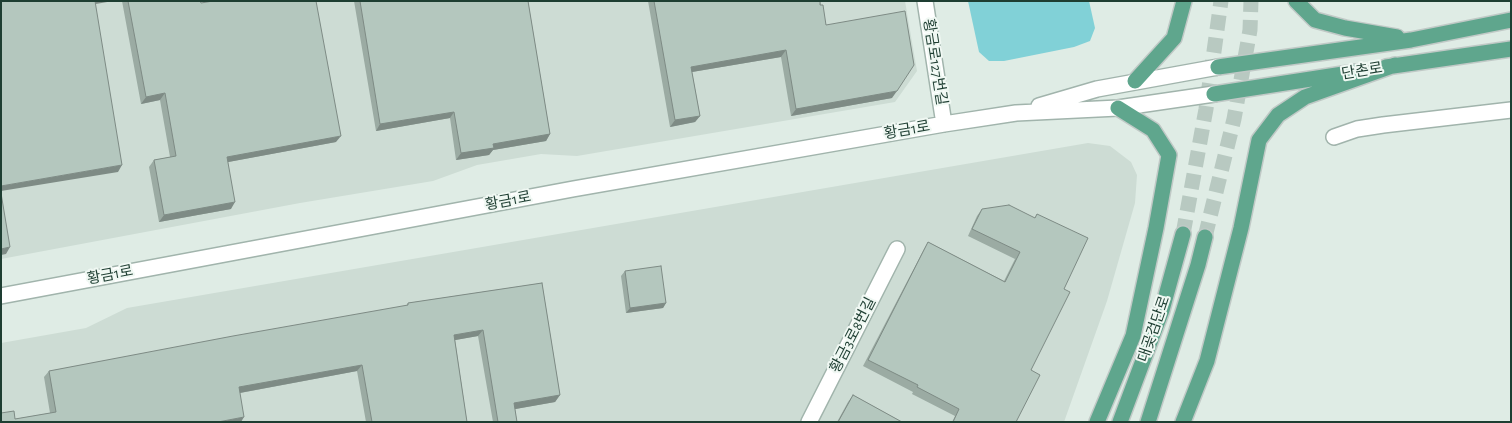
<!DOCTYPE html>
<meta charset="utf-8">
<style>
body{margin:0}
#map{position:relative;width:1512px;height:423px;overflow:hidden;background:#dfece5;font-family:"Alegreya Sans",sans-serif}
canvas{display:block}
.frame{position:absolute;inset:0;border:2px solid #1e3e32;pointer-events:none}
</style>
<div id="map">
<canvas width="1512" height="423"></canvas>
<div class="frame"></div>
</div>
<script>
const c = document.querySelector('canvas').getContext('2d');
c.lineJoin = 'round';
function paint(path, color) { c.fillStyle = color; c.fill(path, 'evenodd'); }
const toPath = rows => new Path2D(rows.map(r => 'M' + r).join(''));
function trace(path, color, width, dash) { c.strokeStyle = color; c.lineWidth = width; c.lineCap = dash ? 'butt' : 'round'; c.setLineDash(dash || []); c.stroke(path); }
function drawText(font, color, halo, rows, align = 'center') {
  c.font = font + ' "Alegreya Sans","Noto Sans KR",sans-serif'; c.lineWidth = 4; c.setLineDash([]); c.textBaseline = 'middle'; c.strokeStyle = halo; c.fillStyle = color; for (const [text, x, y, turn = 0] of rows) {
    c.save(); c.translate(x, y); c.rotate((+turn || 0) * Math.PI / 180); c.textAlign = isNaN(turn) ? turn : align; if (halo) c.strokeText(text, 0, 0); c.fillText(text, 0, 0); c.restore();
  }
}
const built = toPath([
 [1,1,905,1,917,71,895,102,577,156,541,154,477,165,433,181,300,203,1,259],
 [1088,143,1110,146,1131,162,1137,175,1135,203,1107,301,1064,422,1,422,1,343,86,328,127,308]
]);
const water = toPath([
 [968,1,1089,1,1095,28,1090,41,1074,47,1004,61,989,61,979,52]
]);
const majorTunnel = toPath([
 [1183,234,1206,109,1221,1],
 [1205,237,1234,119,1250,30,1251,1]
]);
const minor = toPath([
 [925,1,944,124],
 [1039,106,1097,89,1218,67],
 [1334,137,1357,129,1383,125,1511,110],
 [1,296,573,189,944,124,1016,113,1118,108,1214,94],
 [809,422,897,249]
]);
const major = toPath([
 [1296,1,1315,20,1345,28,1397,37],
 [1218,67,1411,40,1511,20],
 [1386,67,1511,49],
 [1135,81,1174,38,1184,1],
 [1214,94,1356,72],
 [1097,422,1133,336,1156,228,1169,155,1153,130,1118,108],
 [1120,422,1162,310,1183,234],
 [1148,422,1198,265,1205,237],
 [1183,422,1207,361,1241,228,1259,140,1278,115,1305,97,1395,65]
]);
const wall = toPath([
 [122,1,200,1,201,3,336,142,228,162,231,209,159,222,149,167,154,160,170,157,160,100,141,104],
 [354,1,528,1,550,134,546,141,493,150,489,155,456,160,450,118,376,131],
 [648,1,820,1,826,25,892,98,791,116,781,57,692,72,700,116,695,122,670,127],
 [982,209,1035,218,1037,214,1064,289,1031,370,1016,422,952,422,955,416,912,394,913,392,863,366,924,249,928,242,1004,281,1015,259,968,236,977,216],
 [625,271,666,303,663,308,626,313,621,276],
 [542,283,560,395,555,402,515,409,517,422,493,422,478,336,455,340,467,422,366,422,357,371,240,393,15,419,50,413,44,377,49,371,406,306,408,303],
 [853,395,902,422,837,422,848,402]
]);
const shadedWall = toPath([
 [92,1,113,1,90,5],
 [786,50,781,57,686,73,691,67],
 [897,91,892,98,791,116,796,109],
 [165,93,160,100,141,104,146,97],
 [454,112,450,118,376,131,380,124],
 [700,116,695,122,670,127,675,120],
 [550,134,546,141,493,150,489,155,456,160,461,153,493,144],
 [341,136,336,142,223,163,227,157],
 [122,165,118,172,1,191,1,186],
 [235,202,231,209,159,222,164,215],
 [10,247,6,254,1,255,1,249],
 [666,303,663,308,626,313,630,308],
 [483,330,478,336,450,341,454,335],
 [362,365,357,371,234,394,239,387],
 [560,395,555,402,510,410,514,403],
 [244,417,241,422,218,422]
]);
const building = toPath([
 [1,1,95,1,122,165,1,186,1,1],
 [128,1,200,1,201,3,213,1,316,1,341,136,227,157,235,202,164,215,154,160,176,156,165,93,146,97,128,1],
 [360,1,528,1,550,134,493,144,494,148,461,153,454,112,380,124,360,1],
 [654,1,820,1,820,5,823,5,826,25,905,11,914,65,897,91,796,109,786,50,691,67,700,116,675,120,654,1],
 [1,193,10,247,1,249,1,193],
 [1009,205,1035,218,1037,214,1088,238,1064,289,1070,292,1031,370,1040,375,1016,422,953,422,959,409,917,387,918,385,868,360,928,242,1005,282,1020,252,972,229,982,209,1009,205],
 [661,266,666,303,630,308,625,271,661,266],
 [542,283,560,395,514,403,517,422,498,422,483,330,454,335,467,422,372,422,362,365,239,387,244,417,218,422,1,422,1,413,14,411,15,419,56,412,49,371,233,336,408,305,408,303,542,283],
 [853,395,902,422,838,422,853,395]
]);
const streetNames = [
 ["황금로127번길",935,62,81],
 ["단촌로",1362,71,-9],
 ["황금1로",907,130,-10],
 ["황금1로",508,201,-11],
 ["황금1로",110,275,-11],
 ["대곶검단로",1154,329,-71],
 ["황금3로8번길",853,335,-63]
];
paint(built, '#cddcd4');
paint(water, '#81d1d7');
trace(majorTunnel, '#b8c9c1', 15, [15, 8]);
trace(minor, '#a1b4ac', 18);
trace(major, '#c0c9c6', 18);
trace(minor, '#fff', 15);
trace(major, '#5fa68d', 15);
paint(wall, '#9baba3');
paint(shadedWall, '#7e8b85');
paint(building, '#b4c7be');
trace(building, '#7e8b85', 1);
drawText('15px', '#1e3e32', '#f0f8f3', streetNames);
</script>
